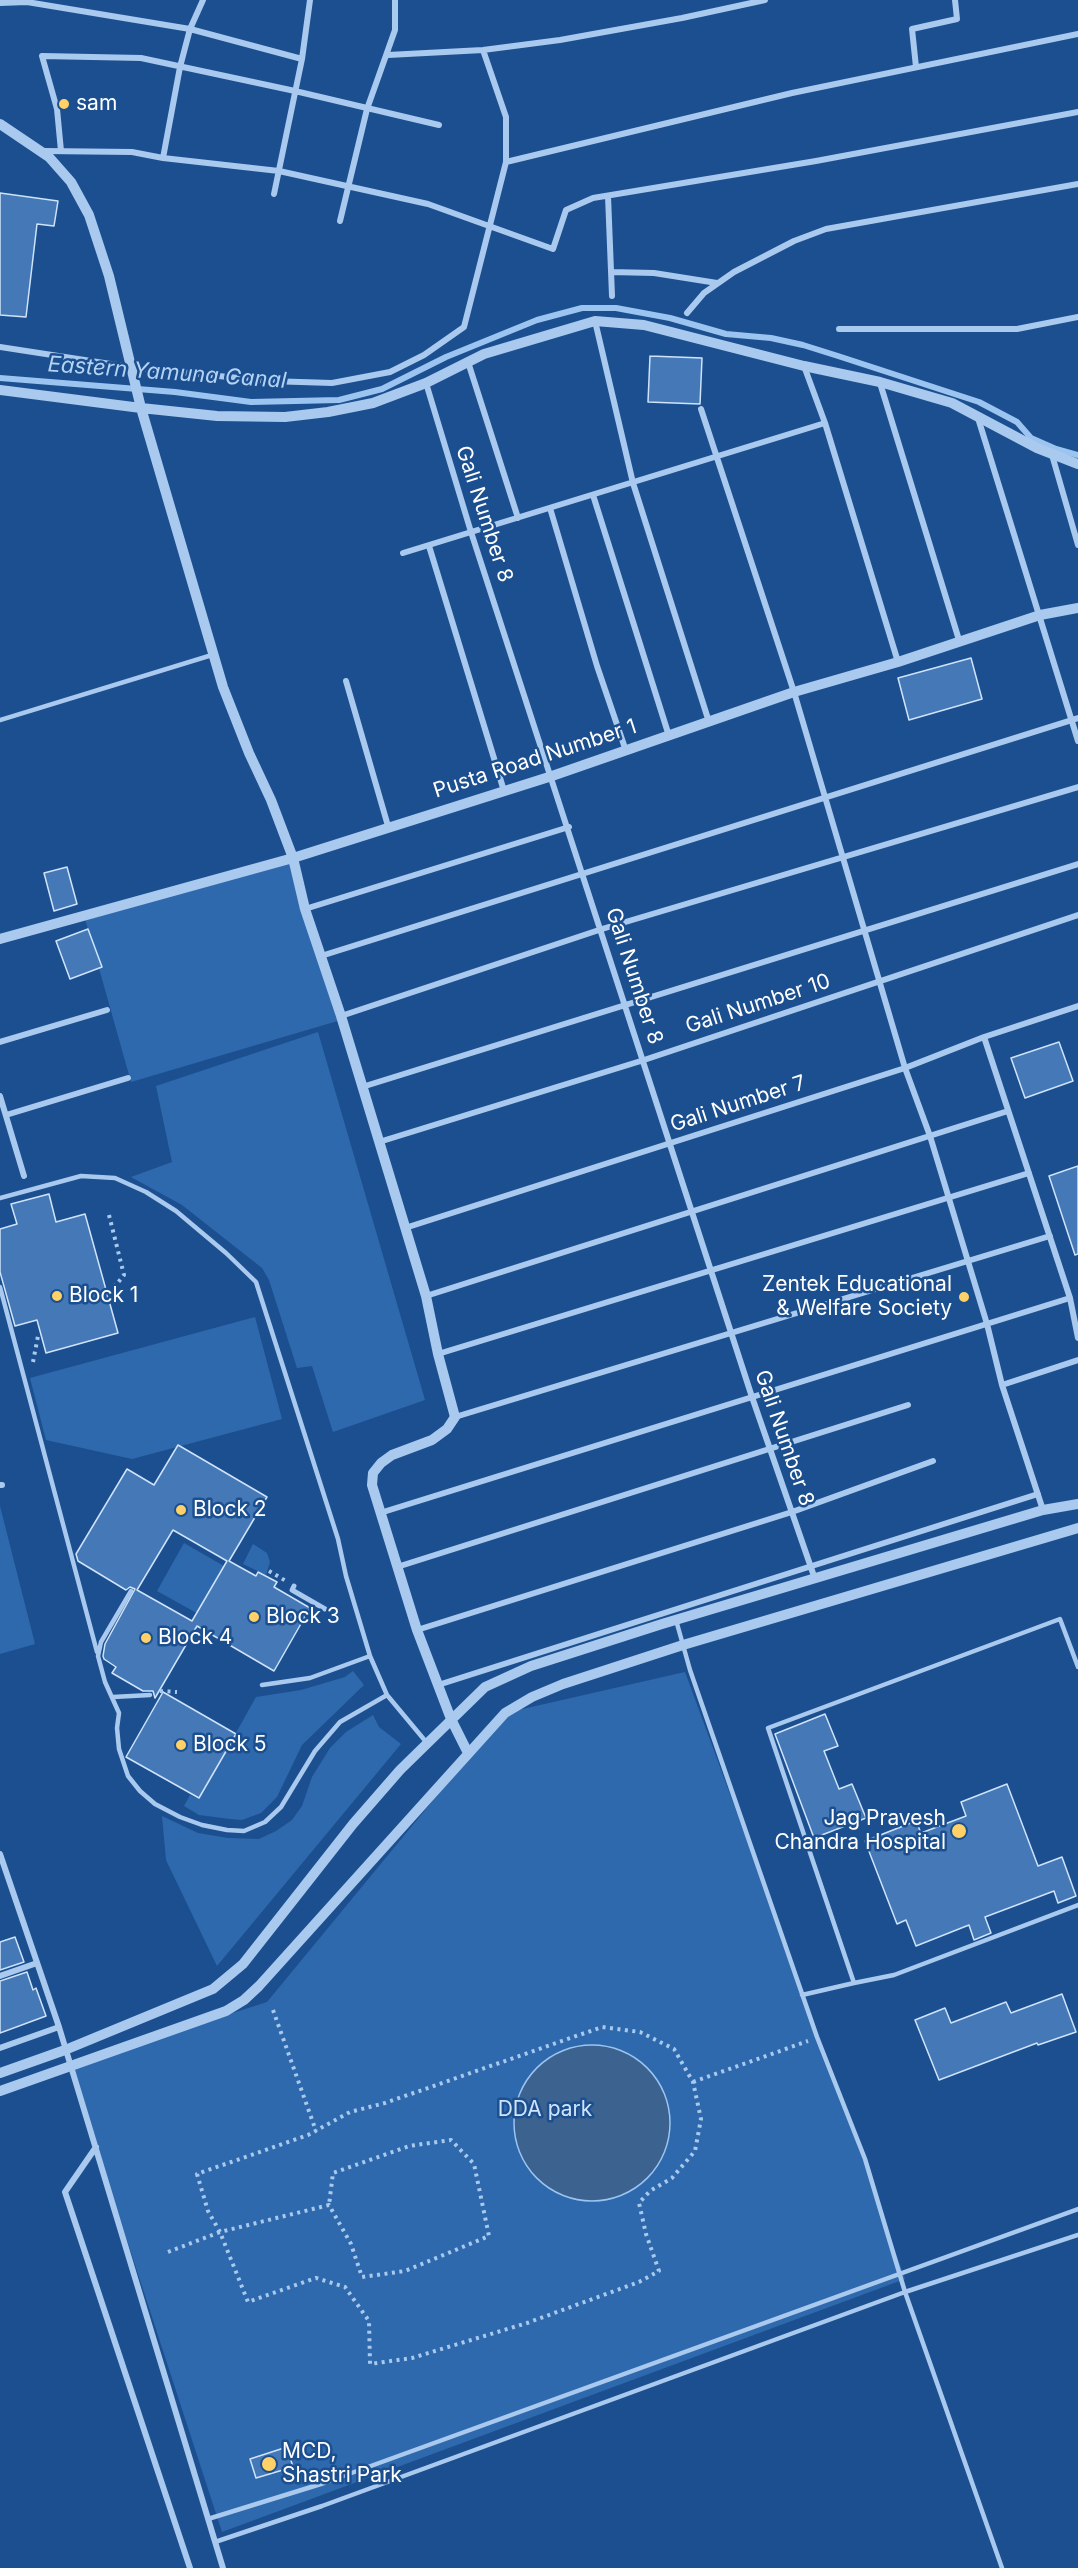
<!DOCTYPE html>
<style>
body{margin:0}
canvas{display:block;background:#1b4f8f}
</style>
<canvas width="1078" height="2568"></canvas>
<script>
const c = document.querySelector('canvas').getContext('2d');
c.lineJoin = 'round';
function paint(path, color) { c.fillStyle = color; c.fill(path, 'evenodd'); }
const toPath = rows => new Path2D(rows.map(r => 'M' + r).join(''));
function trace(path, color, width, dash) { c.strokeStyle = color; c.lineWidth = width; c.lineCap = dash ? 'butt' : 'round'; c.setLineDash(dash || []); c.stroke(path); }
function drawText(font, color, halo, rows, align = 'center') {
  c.font = font + ' Inter,sans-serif'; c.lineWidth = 5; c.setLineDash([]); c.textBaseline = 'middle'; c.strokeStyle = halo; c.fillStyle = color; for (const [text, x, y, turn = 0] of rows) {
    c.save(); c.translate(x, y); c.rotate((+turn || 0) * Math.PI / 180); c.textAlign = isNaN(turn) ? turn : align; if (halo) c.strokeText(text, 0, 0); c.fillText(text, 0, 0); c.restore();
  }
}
const green = toPath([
 [295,861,341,1020,131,1082,84,915],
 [318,1032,425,1400,333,1432,312,1366,297,1368,269,1280,262,1268,182,1205,131,1177,172,1162,156,1086],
 [255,1317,282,1419,132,1459,46,1440,30,1378],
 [0,1506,35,1644,0,1654],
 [184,1543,229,1569,202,1616,157,1591],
 [253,1544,267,1553,270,1562,266,1575,243,1564],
 [353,1671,364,1685,302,1745,277,1797,261,1813,242,1820,230,1819,199,1815,184,1806,190,1795,199,1799,256,1697,301,1690,345,1677],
 [685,1672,819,2036,905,2279,222,2532,70,2065,267,2002,505,1713],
 [373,1715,379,1727,401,1744,217,1966,166,1860,162,1816,198,1833,228,1838,259,1839,276,1831,292,1820,302,1806,312,1777,330,1748,346,1732]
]);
const water = toPath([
 '514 2123a78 78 0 1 1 156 0a78 78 0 1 1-156 0Z'
]);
const stream = toPath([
 [0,378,175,392,251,402,339,400,382,389,446,357,537,320,582,308,616,308,670,318,726,334,771,338,803,345,838,356,979,402,1017,422,1031,438,1056,449,1078,455]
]);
const building = toPath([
 [0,193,58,201,54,226,37,224,26,317,0,315,0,193],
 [650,356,702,358,700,404,648,402,650,356],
 [971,658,982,699,909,720,898,678,971,658],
 [67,867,77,904,54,911,44,873,67,867],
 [88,929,102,967,70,979,56,941,88,929],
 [1059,1042,1073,1081,1025,1098,1011,1058,1059,1042],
 [1078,1166,1078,1254,1075,1255,1049,1176,1078,1166],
 [49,1194,56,1222,85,1214,118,1333,46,1353,37,1320,15,1326,0,1272,0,1229,17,1224,11,1204,49,1194],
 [178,1445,267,1497,229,1561,256,1576,258,1572,277,1582,274,1587,310,1608,274,1671,197,1626,155,1698,153,1691,143,1691,112,1673,116,1667,104,1659,103,1656,105,1644,135,1589,130,1587,126,1590,78,1561,76,1554,127,1469,154,1485,178,1445],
 [173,1530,227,1561,192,1621,137,1590,173,1530],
 [163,1692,236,1734,199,1798,126,1757,163,1692],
 [825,1714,838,1746,824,1751,839,1789,852,1784,866,1818,814,1838,775,1734,825,1714],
 [1007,1784,1038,1866,1062,1857,1076,1896,1058,1903,1054,1891,985,1917,991,1933,974,1940,969,1925,916,1946,906,1920,897,1924,865,1841,916,1821,921,1833,966,1816,961,1802,1007,1784],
 [15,1937,24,1962,0,1970,0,1942,15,1937],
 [27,1972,33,1990,36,1988,46,2016,0,2033,0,1981,27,1972],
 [1062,1994,1076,2032,1038,2045,1037,2043,939,2080,915,2020,945,2008,951,2023,1006,2002,1011,2013,1062,1994],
 [287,2447,293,2467,256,2478,250,2459,287,2447]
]);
const path = toPath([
 [109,1215,124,1275,116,1285,110,1288],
 [33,1362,38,1336],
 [269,1571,286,1581],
 [160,1691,177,1692],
 [273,2010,316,2131],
 [693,2082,808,2041],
 [168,2252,220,2232,248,2302,316,2278,345,2287,369,2321,370,2364,412,2358,527,2323,639,2282,659,2271,646,2234,639,2203,650,2191,672,2178,695,2151,701,2119,693,2082,674,2049,640,2032,602,2027,385,2103,350,2112,308,2135,197,2174,208,2211,220,2232,329,2205,351,2244,362,2277,405,2271,489,2236,474,2164,451,2140,409,2146,333,2173,329,2205]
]);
const service = toPath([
 [0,720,212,655],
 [0,1198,81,1176,115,1178,146,1192,176,1211,226,1253,256,1282,338,1539,346,1576,370,1656,387,1695,427,1743],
 [0,1287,97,1652],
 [131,1591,101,1642,98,1656,105,1682,119,1713,117,1728,119,1749,128,1776,140,1791,155,1804,180,1817,202,1825,227,1830,244,1831,265,1822,281,1807,315,1751,340,1722,387,1695],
 [676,1620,690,1670,817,2037,865,2159,905,2292,1002,2568],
 [1078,1667,1060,1619,768,1728,854,1983,894,1975,1078,1905],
 [262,1685,310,1678,370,1656],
 [113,1697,150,1695],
 [802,1995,854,1983],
 [208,2519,324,2483,1078,2209],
 [215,2542,322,2506,905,2292,1078,2235]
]);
const pedestrian = toPath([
 [294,1586,292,1590,325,1609]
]);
const minor = toPath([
 [0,3,27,2,190,29,302,59],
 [388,55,483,50,560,40,682,18,765,0],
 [916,67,912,29,957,19,955,0],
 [44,151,132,152,163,158,279,171,428,204,553,249,566,210,593,198,816,161,1078,112],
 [61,151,57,109,42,56,141,58,295,91,439,125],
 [163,158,180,67,190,29,203,0],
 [506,162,792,93,1078,34],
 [274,194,302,59,310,0],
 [608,196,612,296],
 [340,221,367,109,395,30,395,0],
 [611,272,654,273,717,283],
 [687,313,704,293,734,272,794,241,826,229,1078,184],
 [595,321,633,483,709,722],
 [839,329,1017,329,1078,317],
 [0,347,130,367,268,381,332,383,390,372,424,355,464,327,506,162,506,117,483,50],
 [468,362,518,518],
 [804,366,825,423,898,662],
 [426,383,471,532,752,1397,815,1579],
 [880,383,959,640],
 [701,409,794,692,905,1068,930,1136,987,1324,1002,1385],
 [978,418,1078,741],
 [1052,455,1078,545],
 [593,495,669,736],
 [550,508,597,666,626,751],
 [429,546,504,791],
 [403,553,825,423],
 [346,681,388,826],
 [305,909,569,827],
 [321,956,1078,718],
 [341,1016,602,929,1078,787],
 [984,1037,1070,1298,1078,1338],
 [0,1042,107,1010],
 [362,1087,1078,864],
 [0,1096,24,1176],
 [6,1115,128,1078],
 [379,1142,644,1060,1078,915],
 [405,1228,905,1068,984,1037,1078,1006],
 [426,1296,1008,1111],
 [438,1354,1029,1173],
 [455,1417,1050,1236],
 [0,1485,2,1485],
 [1043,1510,1002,1385,1078,1360],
 [380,1513,1070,1298],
 [397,1567,908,1405],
 [417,1630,792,1512,933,1461],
 [438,1685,1038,1494],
 [0,1854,59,2027,223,2568],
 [0,1976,37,1963],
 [0,2048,59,2027],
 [96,2147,65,2192,190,2568]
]);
const tertiary = toPath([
 [0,124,49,157,71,182,89,215,109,276,141,408,223,687,249,753,271,800,293,858,305,909,341,1016,426,1296,438,1354,455,1417,447,1429,432,1440,392,1455,381,1463,373,1473,372,1485,417,1630,451,1719,468,1753],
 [0,390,141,408,217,416,285,417,328,412,373,403,426,383,484,354,595,321,644,325,804,366,880,382,952,403,1037,448,1078,464],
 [0,939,293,858,552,776,794,692,898,662,1040,615,1078,608],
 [0,2073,65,2050,213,1989,243,1964,353,1824,400,1770,485,1687,531,1666,662,1624,1043,1510,1078,1504],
 [0,2091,226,2011,244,2000,259,1986,505,1713,532,1697,563,1684,683,1645,1078,1528]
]);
const markers = [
 [64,104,6,"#ffd166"],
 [57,1296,6,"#ffd166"],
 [964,1297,6,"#ffd166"],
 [181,1510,6,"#ffd166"],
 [254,1617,6,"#ffd166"],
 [146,1638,6,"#ffd166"],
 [181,1745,6,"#ffd166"],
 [959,1831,8,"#ffd166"],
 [269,2464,8,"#ffd166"]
];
const poiNames = [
 ["sam",76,104],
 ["Zentek Educational",952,1285,"right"],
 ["& Welfare Society",952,1309,"right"],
 ["Block 1",69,1296],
 ["Block 2",193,1510],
 ["Block 3",266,1617],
 ["Block 4",158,1638],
 ["Block 5",193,1745],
 ["Jag Pravesh",946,1819,"right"],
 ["Chandra Hospital",946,1843,"right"],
 ["MCD,",282,2452],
 ["Shastri Park",282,2476]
];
const streetNames = [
 ["Gali Number 8",484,514,72],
 ["Pusta Road Number 1",535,759,-18],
 ["Gali Number 8",634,976,72],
 ["Gali Number 10",758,1004,-18],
 ["Gali Number 7",738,1104,-18],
 ["Gali Number 8",784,1438,71]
];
const parkNames = [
 ["DDA park",545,2110]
];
const waterNames = [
 ["Eastern Yamuna Canal",167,373,4]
];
paint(green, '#2e69ad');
paint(water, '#3c6290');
trace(water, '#9cc4f0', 1.5);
trace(stream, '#9cc4f0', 6);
paint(building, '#4478b7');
trace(building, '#cfe3fa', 1.5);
trace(path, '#a9c9ee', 4, [3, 4.5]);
trace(service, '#a9c9ee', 4.5);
trace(pedestrian, '#a9c9ee', 5);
trace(minor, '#a9c9ee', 6);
trace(tertiary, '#a9c9ee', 10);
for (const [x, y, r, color] of markers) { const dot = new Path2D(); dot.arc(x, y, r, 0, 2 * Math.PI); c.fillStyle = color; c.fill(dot); trace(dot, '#1b4f8f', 2); }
drawText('21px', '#fff', '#1b4f8f', poiNames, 'left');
drawText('21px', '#fff', '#1b4f8f', streetNames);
drawText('21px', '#cfe3fa', '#1b4f8f', parkNames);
drawText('italic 22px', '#b5d3f5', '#1b4f8f', waterNames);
</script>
